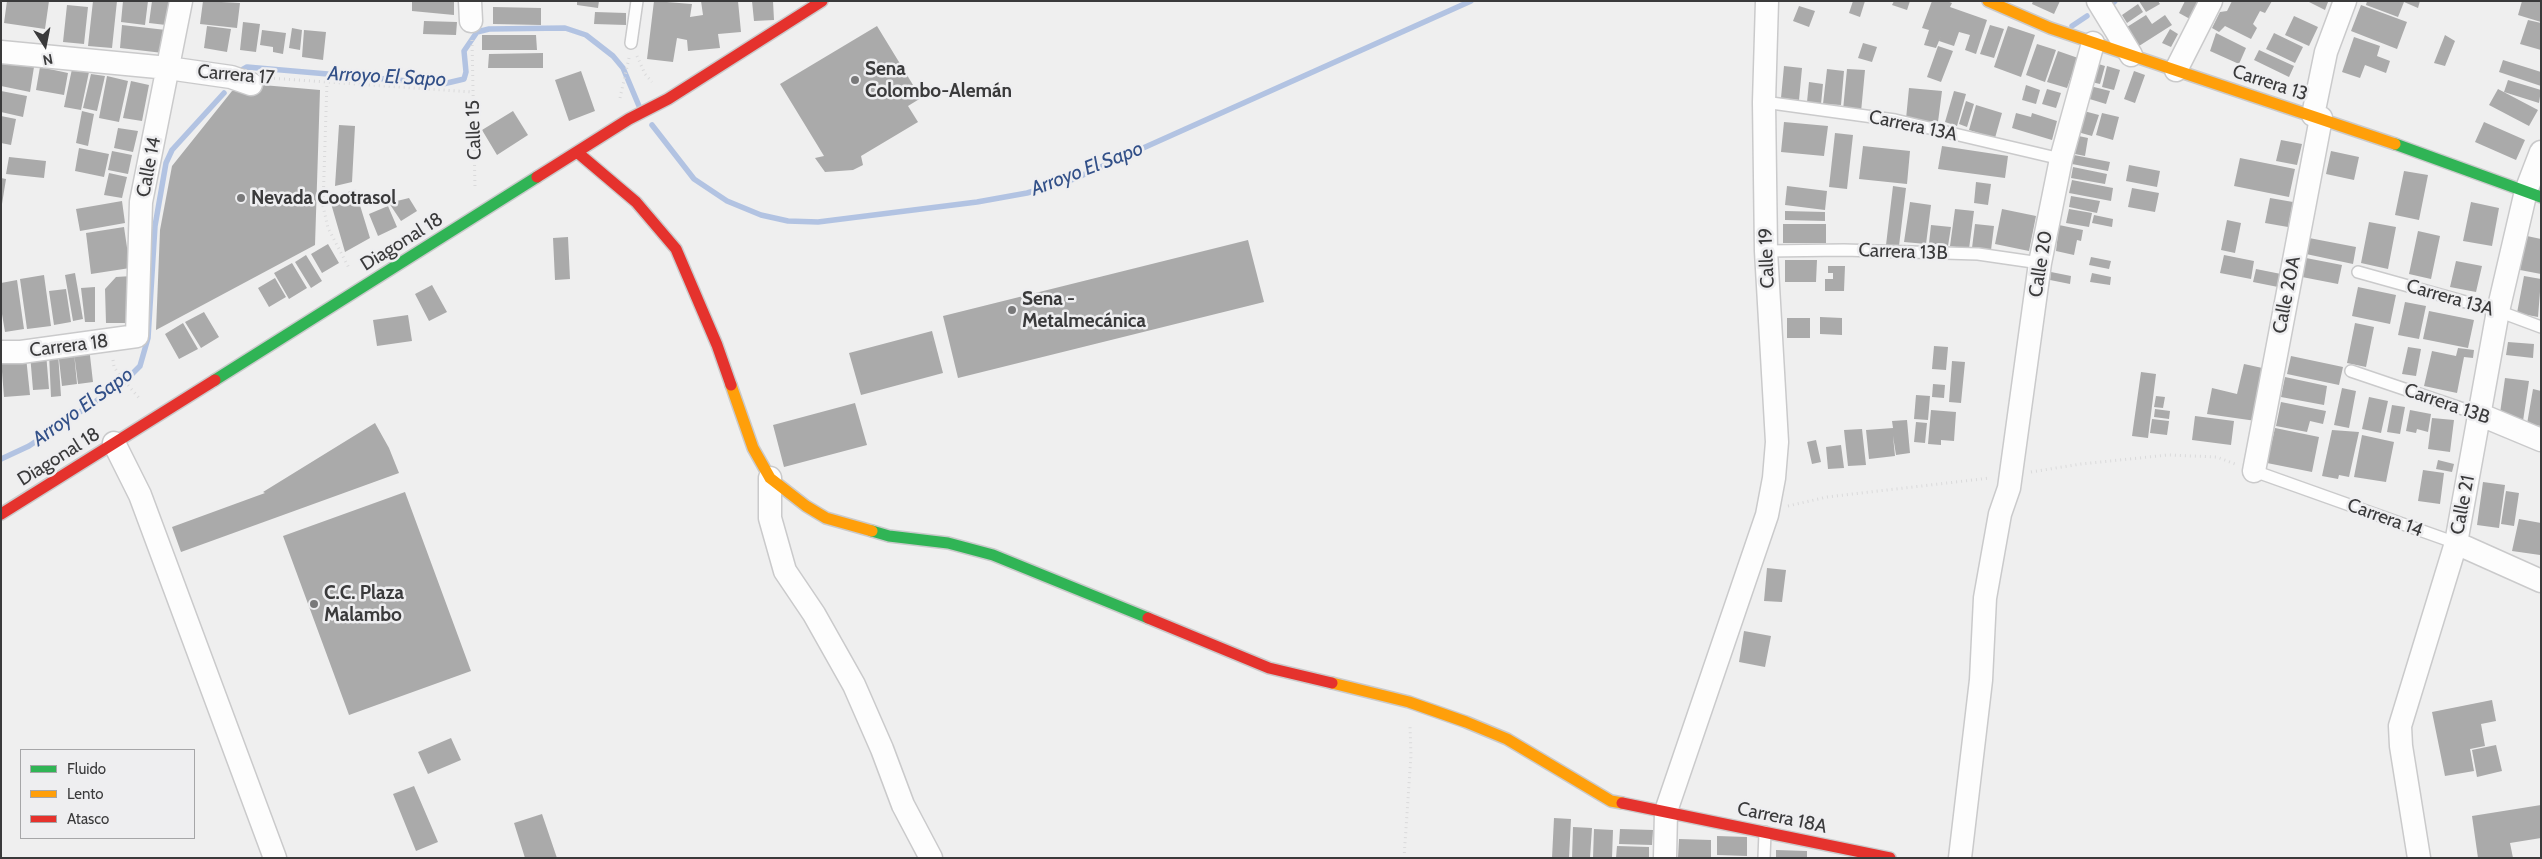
<!DOCTYPE html>
<meta charset="utf-8">
<style>
body{margin:0}
#map{position:relative;width:2542px;height:859px;overflow:hidden;background:#efefef;font-family:Cabin,sans-serif}
canvas{display:block}
.frame{position:absolute;inset:0;border:2px solid #3a3a3b;pointer-events:none}
.legend{position:absolute;left:20px;top:749px;width:175px;height:90px;box-sizing:border-box;background:#eeeef0;border:1px solid #a6a6a8;margin:0;padding:6px 9px;list-style:none;font-size:15px;color:#3a3a3b}
.legend li{display:flex;align-items:center;gap:10px;height:25px}
.legend b{width:25px;border:1px solid #a6a6a8}
.north{position:absolute;left:20px;top:20px;width:50px;height:50px;-webkit-text-stroke:4px #eeeef0;paint-order:stroke;rotate:169deg;font-size:14px;font-weight:700;line-height:20px;text-align:center;color:#3a3a3b}
.north::after{content:'';display:block;margin:auto;width:18px;height:22px;background:#3a3a3b;clip-path:polygon(50% 0,100% 100%,50% 72%,0 100%)}
</style>
<div id="map">
<canvas width="2542" height="859"></canvas>
<div class="frame"></div>
<ul class="legend">
<li><b style="height:6px;background:#30b455"></b>Fluido</li>
<li><b style="height:6px;background:#ff9f0a"></b>Lento</li>
<li><b style="height:6px;background:#e5322d"></b>Atasco</li>
</ul>
<div class="north">N</div>
</div>
<script>
const c = document.querySelector('canvas').getContext('2d');
c.lineJoin = 'round';
const toPath = rows => new Path2D(rows.map(r => 'M' + r).join(''));
function trace(path, color, width, dash) { c.strokeStyle = color; c.lineWidth = width; c.lineCap = dash ? 'butt' : 'round'; c.setLineDash(dash || []); c.stroke(path); }
function paint(path, color) { c.fillStyle = color; c.fill(path, 'evenodd'); }
function drawText(font, color, halo, rows, align = 'center') {
  c.font = font + ' Cabin,sans-serif'; c.lineWidth = 5; c.setLineDash([]); c.textBaseline = 'middle'; c.strokeStyle = halo; c.fillStyle = color; for (const [text, x, y, turn = 0] of rows) {
    c.save(); c.translate(x, y); c.rotate((+turn || 0) * Math.PI / 180); c.textAlign = isNaN(turn) ? turn : align; if (halo) c.strokeText(text, 0, 0); c.fillText(text, 0, 0); c.restore();
  }
}
const stream = toPath([
 [2113,3,2115,1],
 [2072,26,2087,16],
 [240,71,247,67,443,84,464,79,466,72,464,51,477,32,489,29,565,28,586,35,613,56,623,68,639,106],
 [652,125,694,179,727,201,761,215,788,221,818,222,977,202,1027,193,1074,179,1471,1],
 [1,459,29,446,123,383,140,366,148,338,155,226,166,163,172,150,224,93]
]);
const building = toPath([
 [7,1,49,1,45,29,4,23],
 [93,1,117,1,112,48,88,46],
 [123,1,148,1,145,25,121,22],
 [152,1,169,1,166,25,149,23],
 [203,1,240,3,237,28,200,24],
 [412,1,454,1,454,15,412,11],
 [577,1,599,1,598,8,577,5],
 [654,1,692,4,690,17,703,15,701,1,738,1,741,32,718,34,720,48,688,51,687,40,677,38,673,62,647,59],
 [752,1,773,1,774,20,754,21],
 [1853,1,1865,1,1860,17,1849,13],
 [1894,1,1910,1,1907,10,1892,5],
 [1932,1,1947,1,1952,3,1950,7,1987,20,1976,54,1965,50,1970,35,1959,32,1954,46,1939,41,1941,36,1936,48,1924,45,1929,30,1922,28],
 [2033,1,2060,1,2054,14,2032,4],
 [2139,1,2158,1,2160,4,2146,12],
 [2185,1,2199,1,2190,19,2179,13],
 [2232,1,2272,1,2265,13,2260,11,2253,24,2257,28,2251,39,2225,26,2219,32,2212,28,2220,12,2227,11],
 [2307,1,2327,1,2328,2,2325,10],
 [2367,1,2420,1,2418,8,2404,2,2398,17,2366,5],
 [2522,1,2541,1,2541,22,2518,15],
 [2138,4,2143,12,2127,23,2122,15],
 [67,5,88,7,84,44,63,42],
 [2361,5,2407,22,2397,49,2351,31],
 [1799,6,1815,11,1809,27,1793,21],
 [493,7,541,8,541,25,493,24],
 [595,12,626,13,626,25,594,24],
 [2146,15,2152,24,2165,15,2172,25,2139,46,2127,27],
 [2294,16,2318,27,2309,46,2285,35],
 [2528,20,2541,23,2541,50,2520,44],
 [424,21,457,22,456,35,423,34],
 [243,22,260,24,256,52,240,50],
 [122,25,166,30,163,53,120,48],
 [1990,25,2004,29,1994,58,1980,54],
 [207,26,231,29,227,52,204,48],
 [877,26,921,98,908,106,918,122,861,156,863,165,853,170,825,172,815,158,824,156,780,84],
 [2008,26,2035,35,2021,77,1994,67],
 [292,28,302,30,300,50,289,48],
 [2170,29,2178,34,2171,47,2162,43],
 [262,30,286,33,283,54,273,52,273,47,260,45],
 [304,30,326,32,323,60,302,57],
 [2216,33,2246,48,2239,64,2210,51],
 [2274,33,2303,47,2295,63,2266,49],
 [482,35,536,35,537,50,482,50],
 [2445,35,2455,41,2445,66,2434,63],
 [2354,37,2380,46,2377,56,2390,61,2386,73,2365,65,2360,78,2342,72],
 [1863,43,1877,47,1872,62,1858,58],
 [2037,44,2056,50,2045,82,2026,75],
 [1938,46,1953,51,1941,82,1927,77],
 [2259,50,2294,66,2289,77,2254,60],
 [2058,51,2078,58,2067,88,2047,82],
 [543,53,543,68,488,68,489,54],
 [1,60,34,67,30,92,1,86],
 [2503,60,2541,72,2541,86,2499,72],
 [2092,62,2105,66,2100,84,2087,81],
 [1784,66,1802,68,1799,100,1781,98],
 [2107,66,2120,70,2114,90,2102,87],
 [40,67,68,73,64,95,36,90],
 [72,69,89,72,81,110,64,107],
 [1827,69,1844,71,1841,105,1823,104],
 [1847,69,1865,70,1861,112,1843,110],
 [581,71,595,111,569,121,555,80],
 [2134,71,2145,75,2135,103,2124,99],
 [91,74,105,76,97,111,83,108],
 [107,76,128,81,119,122,99,118],
 [2508,80,2541,90,2539,103,2504,92],
 [131,81,149,85,142,121,123,118],
 [1809,82,1823,84,1821,104,1807,102],
 [251,84,320,90,315,245,156,330,160,230,172,166,232,91],
 [2026,85,2040,90,2036,104,2022,100],
 [2086,85,2110,91,2106,104,2083,97],
 [1909,88,1942,91,1938,122,1906,119],
 [2047,89,2061,93,2056,108,2042,104],
 [2498,89,2538,110,2529,126,2489,105],
 [1,91,27,96,23,117,1,112],
 [1954,91,1966,94,1957,126,1945,122],
 [1966,101,1974,104,1967,127,1959,124],
 [1976,105,2002,113,1995,138,1969,130],
 [2080,110,2099,115,2092,136,2074,131],
 [82,111,94,114,88,146,76,143],
 [513,111,528,135,497,155,482,130],
 [2016,113,2031,117,2032,113,2057,121,2052,140,2012,128],
 [2102,113,2119,117,2113,140,2096,135],
 [1,116,16,119,11,145,1,143],
 [1784,122,1828,126,1824,156,1781,152],
 [2484,122,2525,140,2516,160,2475,142],
 [339,125,355,126,352,182,335,186],
 [118,128,138,131,133,152,114,148],
 [1835,133,1853,135,1847,189,1829,187],
 [2074,135,2088,138,2085,156,2070,153],
 [2281,140,2302,144,2297,165,2276,161],
 [1863,146,1910,151,1907,184,1859,179],
 [1942,146,2008,156,2005,178,1938,169],
 [79,148,109,154,104,177,75,171],
 [112,151,132,155,128,174,108,170],
 [2331,151,2359,157,2354,180,2326,174],
 [2074,155,2110,162,2108,171,2072,164],
 [9,157,46,161,44,178,6,174],
 [2240,158,2295,169,2289,197,2234,186],
 [2129,165,2160,171,2157,187,2126,181],
 [2073,167,2107,174,2105,184,2071,178],
 [2404,171,2428,175,2419,220,2395,215],
 [109,173,127,177,122,198,104,195],
 [1,178,6,179,2,204,1,204],
 [2072,180,2113,188,2111,201,2069,193],
 [1976,182,1991,184,1988,205,1974,203],
 [1787,186,1827,191,1825,210,1785,205],
 [1893,186,1906,188,1899,246,1886,245],
 [2132,188,2159,193,2155,212,2128,207],
 [355,189,370,238,345,252,330,200],
 [2071,196,2100,201,2097,213,2069,207],
 [409,198,417,211,401,221,389,203],
 [2270,198,2293,202,2288,227,2265,223],
 [122,201,125,223,80,231,76,209],
 [1910,202,1931,205,1926,244,1904,242],
 [2471,202,2499,208,2492,246,2463,241],
 [388,206,397,227,378,236,369,214],
 [1955,209,1974,211,1969,249,1950,246],
 [2002,209,2036,216,2029,251,1995,244],
 [2069,209,2092,213,2089,227,2066,223],
 [1785,211,1825,212,1825,221,1785,220],
 [2094,215,2113,219,2112,227,2092,223],
 [2227,220,2241,223,2235,253,2221,250],
 [2369,222,2396,227,2388,269,2361,263],
 [1783,224,1826,224,1826,243,1783,243],
 [1975,224,1994,226,1991,250,1972,248],
 [1931,225,1951,227,1948,246,1929,243],
 [2059,225,2083,230,2081,241,2077,240,2074,255,2056,251],
 [124,227,130,268,91,274,86,233],
 [2418,231,2440,236,2431,279,2409,274],
 [2527,236,2541,239,2541,274,2520,270],
 [568,237,570,279,555,280,553,238],
 [2309,238,2356,247,2353,264,2306,254],
 [1248,240,1264,302,958,378,943,316],
 [328,244,339,263,322,273,311,254],
 [306,255,322,281,311,288,295,262],
 [2224,255,2254,261,2251,279,2220,273],
 [2091,257,2111,261,2109,269,2089,265],
 [2306,258,2342,265,2338,284,2302,277],
 [1785,260,1817,260,1816,282,1785,282],
 [2456,261,2482,266,2476,292,2450,287],
 [292,263,307,288,289,299,274,273],
 [1828,266,1845,266,1844,291,1825,291,1825,279,1833,279,1833,273,1828,273],
 [2256,269,2281,274,2278,287,2253,282],
 [2051,272,2071,276,2070,284,2050,280],
 [75,273,83,319,73,321,65,275],
 [2092,273,2111,277,2110,285,2090,282],
 [44,275,51,326,27,329,20,279],
 [132,276,133,323,106,323,105,289,116,277],
 [2524,276,2541,279,2538,317,2517,313],
 [275,278,286,297,269,307,258,288],
 [17,280,24,329,5,332,1,308,1,283],
 [432,285,447,312,429,321,415,294],
 [95,287,95,322,85,322,81,288],
 [2358,287,2396,295,2390,324,2352,316],
 [66,289,71,322,54,325,49,291],
 [2405,302,2426,306,2419,339,2398,335],
 [2429,311,2474,320,2468,348,2423,339],
 [204,312,219,337,201,348,185,322],
 [408,315,412,341,377,346,373,320],
 [1820,317,1842,318,1842,335,1820,334],
 [1787,318,1810,318,1810,338,1787,338],
 [183,323,198,349,179,359,165,334],
 [2355,323,2374,327,2366,367,2347,363],
 [932,331,943,373,861,395,849,353],
 [2508,342,2534,344,2533,358,2506,355],
 [1934,346,1948,347,1946,370,1932,369],
 [89,347,93,382,78,384,74,353,77,384,62,386,58,351],
 [2408,347,2421,349,2416,376,2402,374],
 [2458,348,2474,350,2473,358,2464,357,2457,393,2424,386,2432,351,2456,356],
 [46,353,49,389,33,390,30,354],
 [58,353,61,396,51,397,49,354],
 [2291,356,2343,367,2339,385,2287,374],
 [26,357,30,395,4,397,1,359],
 [1952,361,1965,362,1961,403,1949,402],
 [2244,364,2267,369,2256,421,2207,414,2212,388,2237,394],
 [2141,372,2156,374,2148,438,2132,436],
 [2285,377,2327,386,2324,405,2281,397],
 [2505,378,2529,381,2523,421,2500,413],
 [1933,384,1945,385,1944,398,1932,397],
 [2342,388,2356,391,2349,428,2334,425],
 [2533,389,2541,391,2541,426,2527,424],
 [1916,395,1930,396,1928,420,1914,419],
 [2156,396,2165,397,2163,408,2154,407],
 [2369,397,2388,401,2381,433,2362,429],
 [2281,402,2326,411,2323,424,2310,421,2307,432,2276,426],
 [855,403,867,445,784,467,773,425],
 [2392,405,2405,407,2400,434,2387,432],
 [2155,409,2170,411,2169,419,2154,417],
 [1931,410,1956,412,1954,441,1941,440,1941,445,1928,444],
 [2410,410,2431,414,2428,432,2417,429,2416,433,2406,431],
 [2195,416,2234,421,2231,445,2192,440],
 [2432,418,2454,420,2450,452,2428,449],
 [2152,419,2169,421,2167,435,2150,433],
 [1907,420,1910,453,1896,455,1893,436,1895,456,1869,459,1866,430,1893,428,1892,421],
 [1916,422,1927,423,1925,443,1914,442],
 [375,423,389,448,399,473,181,552,172,527,265,493,263,492],
 [2275,428,2319,437,2312,472,2267,463],
 [1862,429,1866,465,1848,466,1844,430],
 [2332,430,2359,432,2349,477,2339,475,2338,479,2322,476],
 [2362,435,2394,442,2386,482,2354,477],
 [1816,440,1821,462,1812,464,1807,442],
 [1841,445,1844,468,1828,469,1826,447],
 [2438,460,2454,464,2452,472,2436,469],
 [2423,470,2444,473,2440,504,2418,501],
 [2483,482,2505,485,2499,528,2477,525],
 [2506,491,2519,493,2514,526,2501,524],
 [405,492,471,671,349,715,283,536],
 [2519,519,2541,523,2540,555,2512,551],
 [1767,568,1786,570,1782,602,1764,601],
 [1744,631,1771,636,1765,667,1739,662],
 [2492,700,2496,721,2481,724,2485,746,2470,749,2474,771,2445,776,2432,712],
 [451,738,461,760,428,774,418,752],
 [2496,745,2502,771,2477,777,2472,750],
 [414,786,438,842,416,851,393,794],
 [2541,805,2541,838,2510,843,2513,858,2478,858,2472,816],
 [542,814,557,858,525,858,514,823],
 [1554,818,1571,819,1569,858,1552,858],
 [1573,827,1592,828,1590,858,1572,858],
 [1594,829,1613,830,1612,858,1593,858],
 [1620,829,1653,830,1652,845,1619,844],
 [1717,836,1747,837,1747,856,1717,855],
 [1679,839,1711,840,1711,858,1678,858],
 [1617,846,1649,847,1649,858,1616,858],
 [1776,850,1807,851,1807,858,1776,858]
]);
const path = toPath([
 [472,40,475,188],
 [637,56,645,74,652,82],
 [269,78,472,92],
 [327,81,323,206,328,228,349,268],
 [620,98,629,58],
 [113,360,114,367,121,377,140,399],
 [2031,472,2081,464,2168,455,2217,457,2235,464],
 [1788,506,1827,497,1990,478],
 [1404,858,1411,755,1410,726]
]);
const lane = toPath([
 [631,43,637,1],
 [1764,102,1895,120,2061,159],
 [1766,251,1844,250,1978,254,2040,263],
 [2358,272,2498,311,2541,327],
 [2351,371,2481,415],
 [2254,471,2456,543],
 [1764,858,1765,832]
]);
const street = toPath([
 [470,1,471,21],
 [2098,1,2131,55],
 [1,52,168,68,231,77,251,84],
 [2176,70,2211,1],
 [2313,115,2326,52,2345,1],
 [1,352,21,352,137,336,141,202,181,1],
 [2481,415,2541,440],
 [114,443,140,495,275,858],
 [2254,471,2321,118],
 [770,478,770,518,785,571,814,614,854,685,882,749,903,805,931,858],
 [2456,543,2541,581],
 [1665,858,1666,811,1767,515,1774,478,1777,442,1766,251,1764,102,1767,1],
 [1960,858,1981,680,1985,598,2000,514,2009,488,2040,263,2061,159,2093,43],
 [2419,858,2401,746,2400,726,2456,543,2498,311,2526,191,2541,152]
]);
const fast = toPath([
 [2395,144,2541,197],
 [215,380,537,177],
 [872,531,889,536,948,543,993,555,1148,618]
]);
const slow = toPath([
 [1988,1,2050,28,2395,144],
 [731,385,753,448,770,478,806,506,826,518,872,531],
 [1332,683,1409,702,1466,722,1507,739,1611,801,1622,803]
]);
const jam = toPath([
 [577,152,636,202,676,249,717,345,731,385],
 [537,177,629,119,668,99,822,1],
 [1,514,215,380],
 [1148,618,1269,668,1332,683],
 [1622,803,1890,858]
]);
const markers = [
 [855,80,5,"#79797a"],
 [241,198,5,"#79797a"],
 [1012,310,5,"#79797a"],
 [314,604,5,"#79797a"]
];
const poiNames = [
 ["Sena",865,69],
 ["Colombo-Alemán",865,91],
 ["Nevada Cootrasol",251,198],
 ["Sena -",1022,299],
 ["Metalmecánica",1022,321],
 ["C.C. Plaza",324,593],
 ["Malambo",324,615]
];
const streetNames = [
 ["Carrera 17",236,75,5],
 ["Carrera 13",2270,83,18],
 ["Carrera 13A",1913,126,12],
 ["Calle 15",474,130,-92],
 ["Calle 14",149,167,-79],
 ["Diagonal 18",402,242,-32],
 ["Carrera 13B",1903,252,2],
 ["Calle 19",1767,258,-92],
 ["Calle 20",2041,264,-81],
 ["Calle 20A",2287,295,-79],
 ["Carrera 13A",2450,298,16],
 ["Carrera 18",69,346,-7],
 ["Carrera 13B",2447,404,19],
 ["Diagonal 18",59,457,-32],
 ["Calle 21",2463,505,-79],
 ["Carrera 14",2385,518,20],
 ["Carrera 18A",1782,818,12]
];
const waterNames = [
 ["Arroyo El Sapo",387,77,3],
 ["Arroyo El Sapo",1087,169,-21],
 ["Arroyo El Sapo",83,407,-36]
];
trace(stream, '#b2c3e2', 5.5);
paint(building, '#aaa');
trace(lane, '#cacacb', 14);
trace(street, '#cacacb', 25);
trace(fast, '#cacacb', 14);
trace(slow, '#cacacb', 14);
trace(jam, '#cacacb', 14);
trace(path, '#dadadb', 3, [1, 4]);
trace(lane, '#fdfdfd', 11);
trace(street, '#fdfdfd', 22);
trace(fast, '#30b455', 11);
trace(slow, '#ff9f0a', 11);
trace(jam, '#e5322d', 11);
for (const [x, y, r, color] of markers) { const dot = new Path2D(); dot.arc(x, y, r, 0, 2 * Math.PI); c.fillStyle = color; c.fill(dot); trace(dot, '#eeeef0', 2); }
drawText('bold 19px', '#3a3a3b', '#eeeef0', poiNames, 'left');
drawText('19px', '#3a3a3b', '#eeeef0', streetNames);
drawText('italic 20px', '#325088', '#eeeef0', waterNames);
</script>
